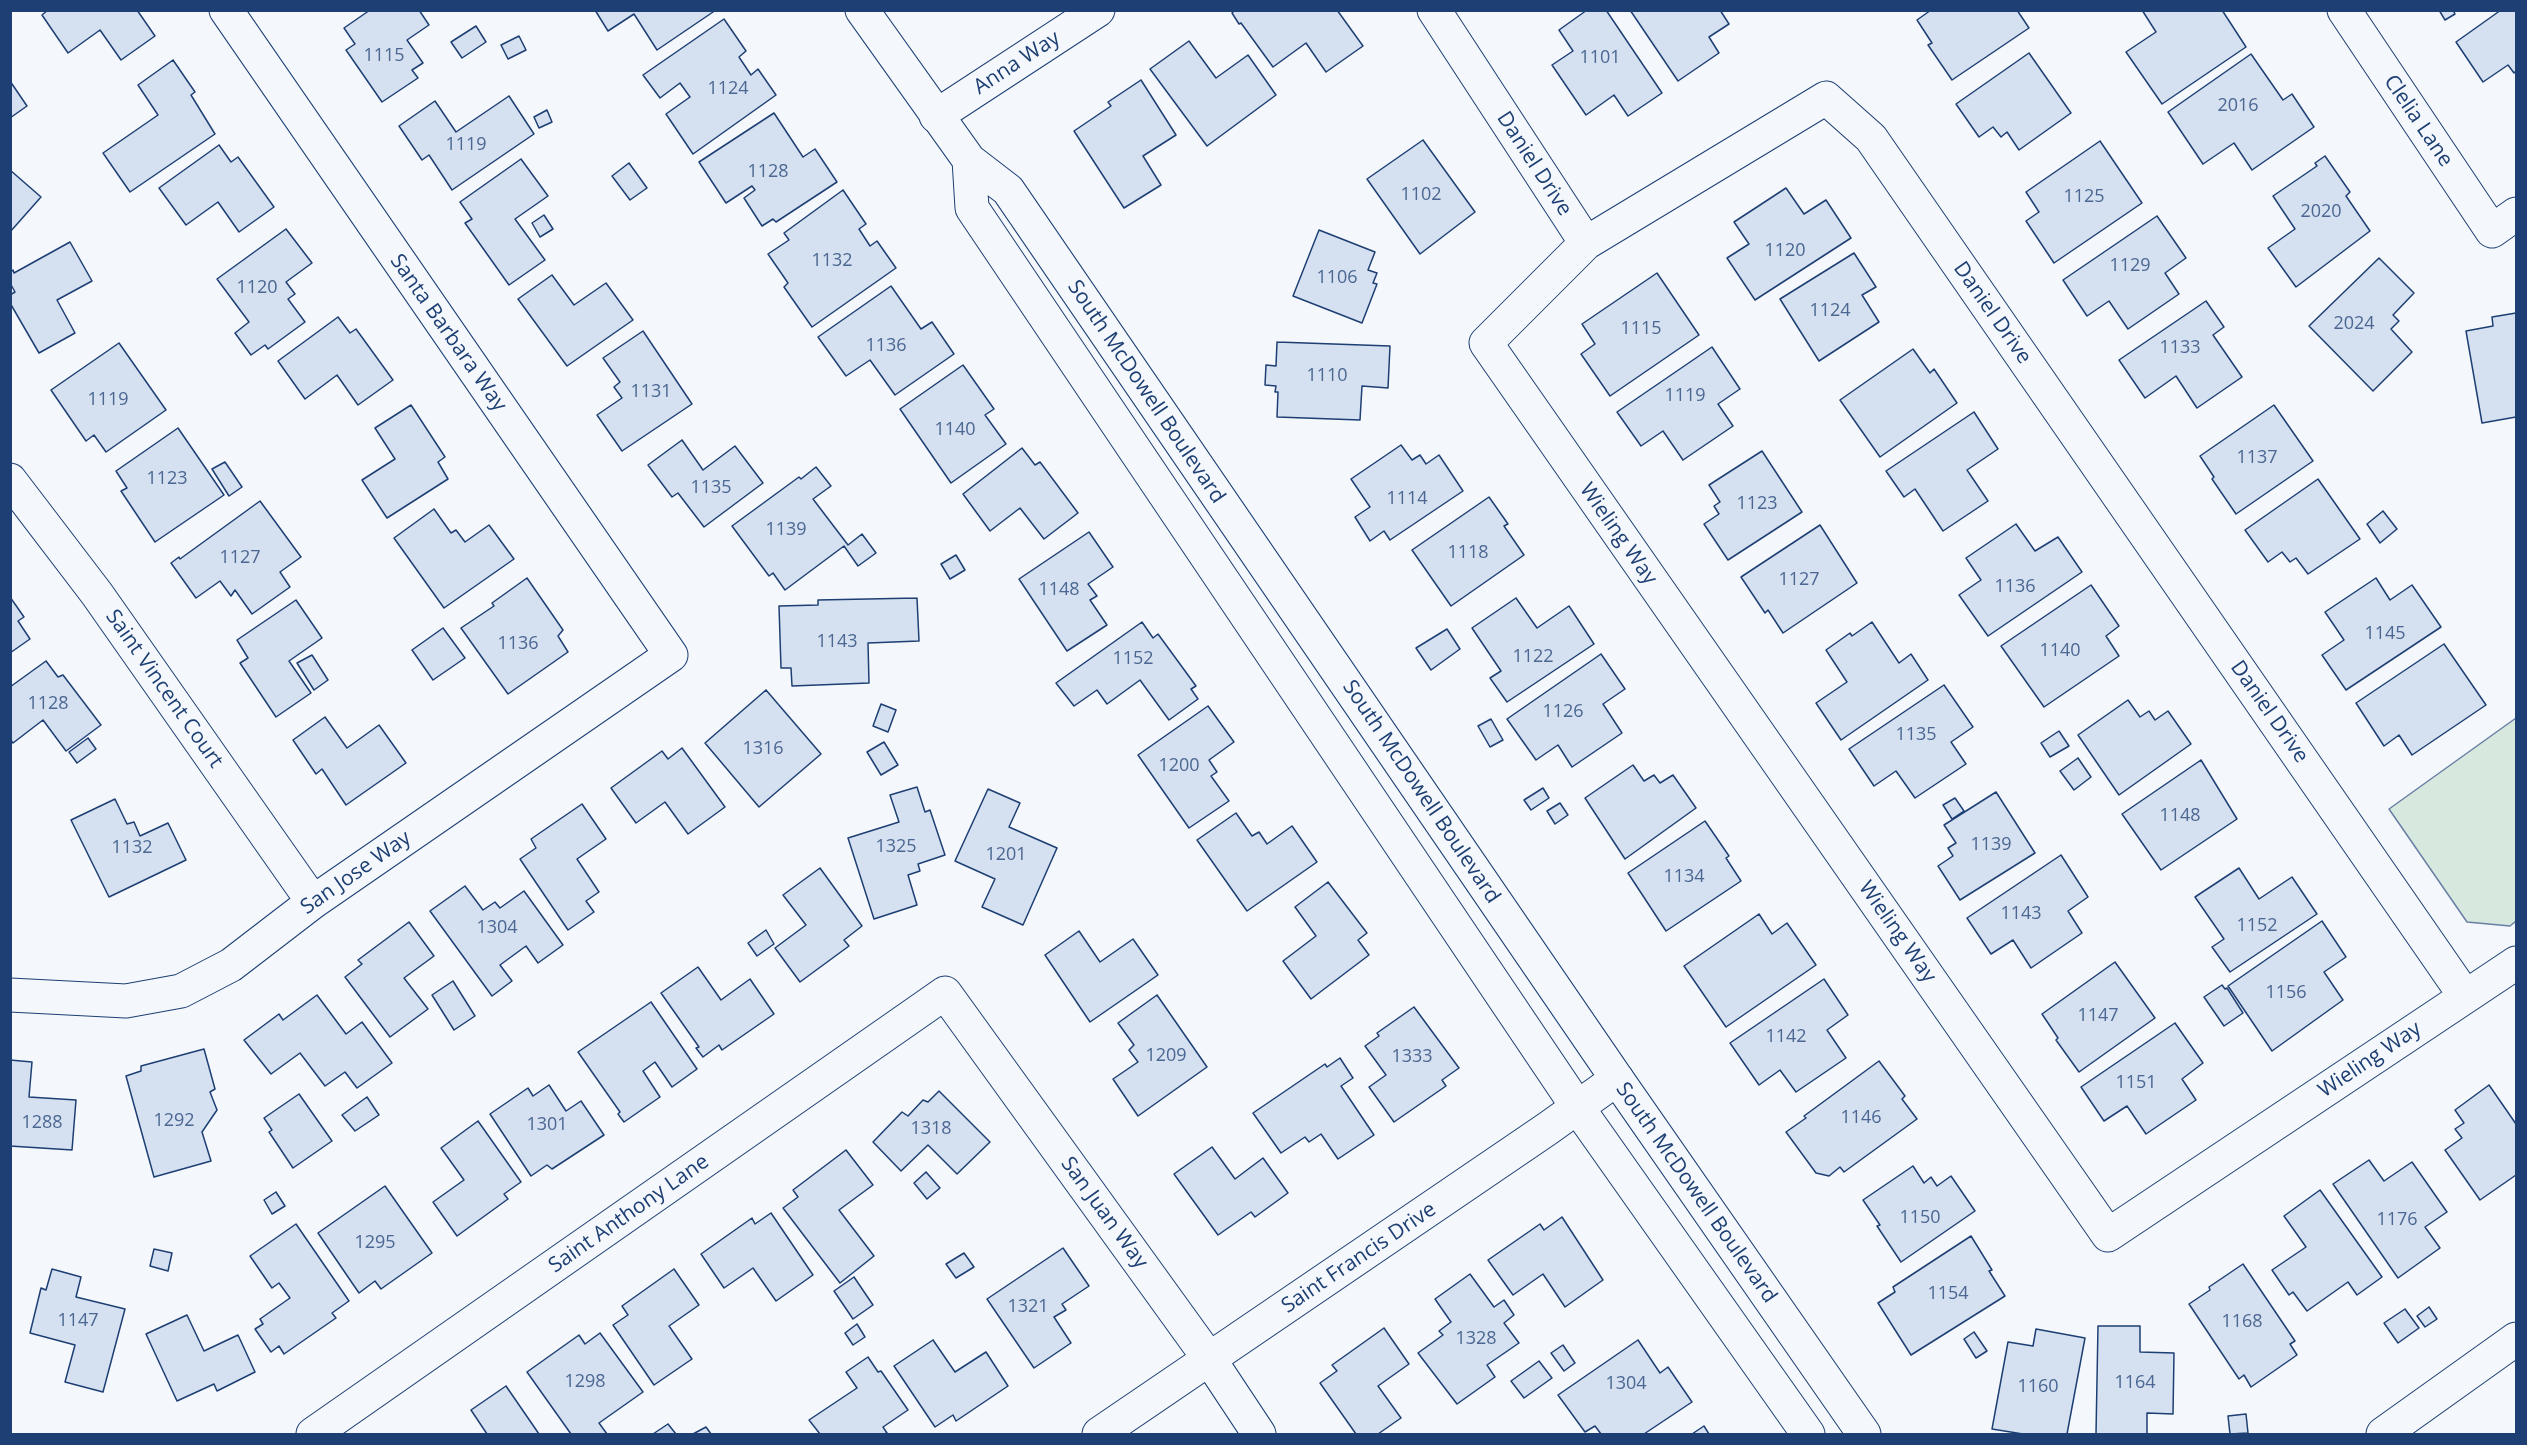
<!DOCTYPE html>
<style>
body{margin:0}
#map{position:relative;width:2527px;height:1445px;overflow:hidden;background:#f4f7fb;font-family:"Open Sans",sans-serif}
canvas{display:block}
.frame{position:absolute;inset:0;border:12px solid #1d3f73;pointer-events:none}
</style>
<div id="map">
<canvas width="2527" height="1445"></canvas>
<div class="frame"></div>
</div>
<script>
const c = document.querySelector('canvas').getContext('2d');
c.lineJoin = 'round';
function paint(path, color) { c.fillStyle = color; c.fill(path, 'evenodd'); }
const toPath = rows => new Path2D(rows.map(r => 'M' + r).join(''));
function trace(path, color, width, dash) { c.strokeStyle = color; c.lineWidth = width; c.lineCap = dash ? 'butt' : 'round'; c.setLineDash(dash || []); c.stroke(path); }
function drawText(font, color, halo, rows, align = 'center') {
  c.font = font + ' "Open Sans",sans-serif'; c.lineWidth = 4.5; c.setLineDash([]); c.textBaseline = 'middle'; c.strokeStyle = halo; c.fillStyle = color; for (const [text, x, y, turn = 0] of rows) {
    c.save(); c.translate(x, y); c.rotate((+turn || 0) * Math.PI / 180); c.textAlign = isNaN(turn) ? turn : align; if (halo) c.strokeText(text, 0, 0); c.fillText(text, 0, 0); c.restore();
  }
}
const green = toPath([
 [2516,718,2516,921,2510,926,2467,922,2389,809,2516,718]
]);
const building = toPath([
 [48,10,137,10,155,36,121,60,100,30,68,53,42,15,48,10],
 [370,10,419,10,429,25,407,40,423,63,412,70,418,78,382,102,346,50,355,44,344,28,370,10],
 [595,10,716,10,657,50,634,14,608,31,595,10],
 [1235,10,1337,10,1363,46,1326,72,1306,43,1273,67,1241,23,1239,24,1232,13,1235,10],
 [1587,10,1606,10,1662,93,1628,116,1614,95,1586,115,1552,65,1573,51,1559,30,1587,10],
 [1630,10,1720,10,1729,24,1709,37,1719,53,1678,81,1630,10],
 [1931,10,2017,10,2029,28,1952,80,1928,45,1932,43,1917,20,1931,10],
 [2142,10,2222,10,2246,47,2162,104,2126,52,2156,32,2142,10],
 [2439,10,2453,10,2455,14,2445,20,2439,10],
 [2501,10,2516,10,2516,71,2514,73,2508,65,2483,82,2456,42,2501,10],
 [724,19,746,51,739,57,751,75,758,69,776,95,693,154,666,114,690,97,680,83,660,98,643,75,724,19],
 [476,26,486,42,462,58,451,42,476,26],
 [519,36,526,50,508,59,501,45,519,36],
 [1189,41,1216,78,1248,55,1276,95,1207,146,1150,69,1189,41],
 [2029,53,2071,113,2019,150,2007,132,2001,137,1993,127,1979,137,1956,104,2029,53],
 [2251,54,2283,100,2292,94,2314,127,2252,170,2234,143,2203,164,2168,112,2251,54],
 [173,60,195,92,191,95,215,134,130,192,103,153,158,115,138,85,173,60],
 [1141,80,1176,135,1143,156,1161,185,1124,208,1074,131,1111,106,1108,102,1141,80],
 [10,81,27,106,10,118,10,81],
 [509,96,534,134,452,190,429,155,422,160,399,126,435,101,456,132,509,96],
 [547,110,552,122,539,128,534,117,547,110],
 [774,113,803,157,815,149,837,182,776,222,773,219,762,226,744,198,755,190,752,186,726,203,699,162,774,113],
 [1423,140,1475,212,1420,254,1367,179,1423,140],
 [2100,141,2142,203,2054,263,2026,221,2039,212,2026,192,2100,141],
 [219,145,231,162,238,157,274,207,239,232,218,202,186,225,159,188,219,145],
 [2325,156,2350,192,2346,196,2370,231,2296,287,2268,248,2295,229,2273,196,2317,166,2315,163,2325,156],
 [521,159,548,196,515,219,545,260,509,285,465,223,472,219,460,202,521,159],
 [629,163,647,188,630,200,612,176,629,163],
 [10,170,41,197,10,232,10,170],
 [1786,188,1804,214,1826,200,1851,238,1755,300,1727,258,1749,244,1734,222,1786,188],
 [843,190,866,224,859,229,870,246,877,241,896,268,812,327,784,287,788,283,768,254,789,240,784,233,843,190],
 [544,215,553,229,540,237,532,223,544,215],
 [2157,216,2186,258,2165,273,2179,294,2128,329,2109,301,2087,316,2063,280,2157,216],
 [286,229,312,263,286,282,295,294,288,299,305,322,268,349,265,345,251,355,235,333,249,322,217,279,286,229],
 [1319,230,1375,252,1368,270,1377,273,1373,283,1377,284,1362,323,1293,296,1319,230],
 [70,242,92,281,57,300,75,333,39,353,10,303,10,295,15,292,10,283,10,272,13,270,14,273,70,242],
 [1854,253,1876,287,1862,295,1879,322,1819,361,1780,299,1854,253],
 [2379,258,2414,293,2393,315,2399,321,2391,329,2412,352,2373,391,2309,326,2379,258],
 [1657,273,1699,335,1610,396,1581,354,1595,344,1582,324,1657,273],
 [552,275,574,305,606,283,633,320,567,366,518,299,552,275],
 [891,286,921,329,932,322,954,354,895,395,870,360,846,376,818,337,891,286],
 [2206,301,2224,327,2213,335,2242,377,2197,408,2176,376,2145,398,2119,360,2206,301],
 [2516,313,2516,417,2482,423,2466,331,2493,326,2492,317,2516,313],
 [338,317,350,333,356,329,393,380,358,405,337,375,305,399,278,361,338,317],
 [643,331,692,404,622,451,597,415,622,398,614,387,620,382,603,358,643,331],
 [1277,342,1390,346,1388,388,1362,386,1360,420,1277,417,1278,392,1275,392,1276,386,1265,385,1266,365,1276,366,1277,342],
 [119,343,166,410,106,452,94,435,86,441,51,390,119,343],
 [1712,347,1740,389,1718,404,1733,426,1683,460,1663,431,1641,446,1617,412,1712,347],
 [1913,349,1930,373,1934,369,1957,403,1880,457,1840,400,1913,349],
 [963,365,994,409,985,415,1006,444,951,483,900,409,963,365],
 [411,405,445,457,438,462,448,479,387,518,362,480,395,459,375,428,411,405],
 [2274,405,2313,461,2236,514,2212,479,2214,477,2200,456,2274,405],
 [1974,412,1998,449,1967,470,1988,501,1943,531,1915,489,1904,497,1886,471,1974,412],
 [178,428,224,495,155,542,121,491,127,488,116,471,178,428],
 [682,440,703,470,735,446,763,483,704,527,678,493,672,497,648,465,682,440],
 [1401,445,1412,460,1420,455,1426,464,1439,455,1463,491,1390,540,1384,531,1370,541,1355,517,1370,507,1351,479,1401,445],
 [1022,448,1035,465,1040,462,1078,513,1044,539,1020,508,990,531,963,494,1022,448],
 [1762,451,1802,512,1728,560,1704,524,1719,514,1714,506,1720,502,1709,485,1762,451],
 [225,462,242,487,229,496,212,469,225,462],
 [816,467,831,486,813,499,848,545,862,534,876,553,858,566,844,546,785,590,773,573,769,576,732,526,799,477,801,479,816,467],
 [2318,479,2360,539,2308,574,2296,558,2290,562,2282,552,2268,562,2245,530,2318,479],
 [1489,497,1508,524,1504,526,1524,555,1451,606,1412,550,1489,497],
 [260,501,301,557,280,572,290,587,252,614,235,590,231,596,220,581,196,598,171,563,179,557,180,559,260,501],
 [434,509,451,533,456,530,465,542,489,525,514,559,444,608,394,538,434,509],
 [2383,511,2397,529,2380,543,2367,524,2383,511],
 [2016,524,2035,551,2058,537,2082,572,1988,636,1959,595,1981,580,1966,558,2016,524],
 [1820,525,1857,583,1783,633,1768,610,1765,613,1741,577,1820,525],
 [1089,532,1113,567,1088,584,1097,596,1090,600,1107,625,1067,651,1019,579,1089,532],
 [956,555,965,570,950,579,941,564,956,555],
 [527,578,563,630,558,636,568,652,508,694,461,628,494,606,492,603,527,578],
 [2376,578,2390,600,2412,585,2441,627,2346,690,2322,655,2344,640,2325,612,2376,578],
 [2091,585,2119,626,2106,636,2119,656,2044,707,2001,646,2091,585],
 [10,597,24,617,18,621,30,639,10,653,10,597],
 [917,598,919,641,868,643,869,683,792,686,791,668,781,668,779,606,818,605,818,600,917,598],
 [1516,598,1537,628,1569,606,1594,644,1507,702,1490,678,1501,671,1472,628,1516,598],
 [296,600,322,638,289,661,311,693,276,717,240,663,248,658,237,640,296,600],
 [1142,622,1153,638,1158,634,1196,686,1191,689,1198,699,1169,720,1140,680,1107,704,1097,690,1074,706,1056,683,1142,622],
 [1872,622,1899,663,1911,654,1928,680,1841,740,1816,703,1847,682,1826,650,1850,633,1852,636,1872,622],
 [443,628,465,658,433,680,412,650,443,628],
 [1447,629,1460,649,1431,670,1416,648,1447,629],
 [2444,644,2486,705,2412,755,2399,735,2384,746,2356,703,2444,644],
 [1601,654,1625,689,1603,704,1622,733,1572,767,1558,745,1536,760,1507,719,1601,654],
 [312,655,328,680,314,690,297,663,312,655],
 [46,661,58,677,63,675,101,725,66,751,43,720,13,743,10,739,10,687,46,661],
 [1944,685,1973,727,1951,742,1966,764,1915,798,1896,771,1874,786,1849,749,1944,685],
 [766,690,821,754,759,807,705,743,766,690],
 [2128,700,2140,717,2149,711,2155,720,2168,711,2191,744,2119,795,2078,735,2128,700],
 [881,704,896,710,888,732,873,726,881,704],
 [1208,706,1234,742,1209,760,1217,772,1211,776,1229,801,1189,828,1138,755,1208,706],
 [325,717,347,748,379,725,406,763,346,805,322,769,316,774,293,740,325,717],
 [1491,719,1503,740,1490,747,1478,726,1491,719],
 [2059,731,2069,746,2050,757,2041,743,2059,731],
 [88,738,96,749,77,763,69,752,88,738],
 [884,742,898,765,881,775,867,752,884,742],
 [682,748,725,807,688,834,665,802,636,823,611,788,662,751,668,759,682,748],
 [2078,758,2091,777,2074,790,2060,771,2078,758],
 [2201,760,2237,819,2161,870,2122,814,2201,760],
 [1633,765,1644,781,1654,775,1660,783,1673,775,1696,808,1625,859,1585,798,1633,765],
 [917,787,925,812,930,810,945,855,918,864,920,871,908,875,917,905,874,919,848,838,899,822,890,795,917,787],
 [1543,788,1549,798,1531,810,1524,800,1543,788],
 [988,789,1020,803,1009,827,1057,848,1023,925,982,907,995,879,955,861,988,789],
 [1996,792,2035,853,1960,900,1938,866,1953,856,1948,848,1956,843,1944,825,1996,792],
 [1955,798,1964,811,1952,819,1943,805,1955,798],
 [115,799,127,824,134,822,140,836,168,823,186,860,109,897,71,820,115,799],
 [1560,803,1568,815,1555,824,1547,811,1560,803],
 [582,804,606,839,577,859,599,892,586,901,594,912,568,930,520,859,536,848,531,839,582,804],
 [1236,813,1252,836,1259,832,1267,844,1292,826,1317,862,1247,911,1197,840,1236,813],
 [1705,821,1729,856,1726,858,1741,881,1666,931,1628,873,1705,821],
 [2061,855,2088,897,2068,911,2082,933,2031,968,2013,940,1991,954,1967,918,2061,855],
 [820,868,862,926,844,940,849,946,800,982,775,948,806,925,783,895,820,868],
 [2239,868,2259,899,2292,877,2317,914,2230,972,2212,947,2224,939,2195,897,2239,868],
 [1328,882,1367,933,1358,940,1369,955,1311,999,1283,961,1316,936,1295,907,1328,882],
 [465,886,483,910,495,902,500,908,524,891,563,945,538,963,526,946,500,965,512,981,492,996,430,911,465,886],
 [1759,914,1772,934,1787,923,1816,965,1726,1027,1684,966,1759,914],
 [2322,921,2346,957,2324,972,2343,1000,2272,1051,2228,986,2322,921],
 [409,922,434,956,404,978,428,1009,390,1037,345,977,362,964,358,960,409,922],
 [766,930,774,944,757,956,748,943,766,930],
 [1079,931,1100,962,1133,939,1158,975,1090,1022,1045,955,1079,931],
 [2115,962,2155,1018,2079,1072,2056,1040,2058,1038,2042,1014,2115,962],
 [698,967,721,1000,750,979,774,1014,722,1050,719,1045,703,1057,696,1048,699,1047,661,993,698,967],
 [1824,979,1848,1015,1827,1030,1846,1058,1796,1092,1780,1070,1759,1085,1730,1043,1824,979],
 [453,981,475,1016,454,1030,432,995,453,981],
 [2222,985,2225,989,2227,988,2243,1013,2224,1026,2204,997,2222,985],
 [317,995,346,1034,362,1022,392,1063,357,1088,345,1072,325,1086,300,1053,271,1074,244,1040,279,1014,283,1020,317,995],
 [1157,995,1207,1067,1138,1116,1113,1079,1138,1062,1129,1050,1134,1045,1118,1023,1157,995],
 [651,1002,697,1069,672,1087,655,1062,643,1071,660,1097,624,1122,618,1114,620,1112,578,1052,651,1002],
 [1414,1007,1459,1068,1442,1080,1446,1086,1394,1122,1369,1087,1386,1075,1365,1046,1379,1036,1377,1033,1414,1007],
 [2175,1023,2203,1063,2182,1079,2196,1100,2146,1134,2127,1106,2104,1121,2081,1087,2175,1023],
 [204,1049,215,1089,210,1092,217,1110,202,1132,211,1161,154,1177,126,1076,141,1071,141,1066,204,1049],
 [1340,1058,1353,1078,1341,1086,1374,1135,1338,1159,1321,1134,1309,1142,1305,1137,1281,1153,1253,1113,1325,1064,1327,1067,1340,1058],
 [10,1060,32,1062,29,1097,76,1100,72,1150,10,1146,10,1060],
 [1879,1061,1905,1096,1902,1099,1917,1119,1844,1172,1840,1167,1829,1176,1816,1173,1786,1132,1806,1118,1804,1116,1879,1061],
 [549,1085,566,1111,581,1101,604,1135,552,1169,547,1165,531,1176,490,1114,528,1088,533,1096,549,1085],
 [2489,1085,2516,1124,2516,1175,2480,1200,2445,1150,2462,1138,2455,1129,2464,1123,2455,1110,2489,1085],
 [939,1091,990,1142,957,1174,928,1145,901,1171,873,1142,902,1112,908,1116,923,1100,928,1102,939,1091],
 [299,1094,332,1141,293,1168,269,1132,272,1130,264,1118,299,1094],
 [367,1097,379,1115,355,1131,342,1115,367,1097],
 [478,1121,521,1182,504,1194,508,1199,457,1236,433,1202,464,1180,441,1148,478,1121],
 [1212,1147,1235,1179,1263,1158,1288,1193,1255,1217,1251,1212,1218,1235,1174,1174,1212,1147],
 [846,1150,873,1185,839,1210,874,1256,840,1283,783,1208,798,1197,793,1190,846,1150],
 [2369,1160,2384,1181,2412,1162,2447,1212,2425,1227,2440,1248,2398,1278,2333,1184,2369,1160],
 [1913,1166,1924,1183,1931,1177,1937,1186,1951,1176,1975,1211,1901,1262,1877,1226,1880,1225,1863,1200,1913,1166],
 [926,1172,940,1188,927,1199,914,1183,926,1172],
 [385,1186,432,1253,381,1289,375,1281,359,1293,318,1233,385,1186],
 [2320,1190,2382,1277,2357,1295,2348,1282,2307,1311,2293,1292,2289,1295,2272,1270,2306,1247,2284,1216,2320,1190],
 [276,1192,285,1206,272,1214,264,1200,276,1192],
 [771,1213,813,1275,776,1301,753,1268,724,1288,701,1254,752,1218,755,1224,771,1213],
 [1562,1217,1603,1280,1565,1307,1543,1274,1513,1295,1488,1260,1540,1224,1544,1230,1562,1217],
 [296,1224,349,1301,332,1313,336,1318,284,1354,279,1346,271,1352,255,1329,263,1324,260,1319,290,1298,279,1283,272,1288,250,1256,296,1224],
 [1971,1236,1992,1270,1989,1271,2005,1296,1911,1355,1878,1303,1895,1292,1893,1287,1971,1236],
 [1063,1248,1089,1286,1062,1304,1066,1310,1054,1317,1071,1343,1034,1368,987,1299,1063,1248],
 [154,1249,172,1253,168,1271,150,1266,154,1249],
 [964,1253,974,1267,956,1278,946,1264,964,1253],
 [2243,1264,2295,1341,2290,1344,2297,1355,2251,1387,2244,1375,2239,1379,2189,1304,2210,1290,2209,1287,2243,1264],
 [52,1269,81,1277,76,1297,125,1309,103,1392,65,1382,75,1345,30,1333,41,1288,46,1290,52,1269],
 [674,1269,699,1305,669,1326,692,1359,654,1385,613,1325,628,1315,622,1306,674,1269],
 [1470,1274,1494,1307,1504,1300,1514,1315,1504,1323,1519,1343,1487,1365,1495,1377,1457,1404,1418,1353,1443,1335,1439,1331,1451,1322,1435,1299,1470,1274],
 [854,1277,873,1305,853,1319,834,1291,854,1277],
 [2429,1307,2437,1319,2425,1327,2417,1316,2429,1307],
 [2405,1309,2419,1328,2398,1343,2384,1323,2405,1309],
 [187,1315,204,1351,238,1335,255,1372,217,1391,214,1384,177,1401,146,1334,187,1315],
 [857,1324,865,1337,853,1345,845,1333,857,1324],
 [2098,1326,2140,1326,2140,1352,2174,1353,2173,1414,2147,1413,2147,1434,2096,1434,2098,1326],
 [1384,1328,1409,1364,1378,1386,1401,1418,1378,1434,1356,1434,1320,1383,1337,1371,1332,1365,1384,1328],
 [2036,1329,2085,1338,2067,1434,2023,1434,1992,1429,2008,1342,2033,1346,2036,1329],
 [1974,1332,1987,1351,1976,1358,1964,1339,1974,1332],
 [600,1333,643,1392,599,1423,607,1434,571,1434,527,1372,579,1335,585,1344,600,1333],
 [933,1340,955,1372,986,1352,1008,1386,956,1421,953,1415,935,1427,894,1366,933,1340],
 [1638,1340,1660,1373,1668,1367,1692,1402,1644,1434,1601,1434,1595,1426,1585,1432,1558,1395,1638,1340],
 [1563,1345,1575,1363,1564,1371,1551,1353,1563,1345],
 [868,1357,878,1372,881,1371,908,1410,883,1427,887,1433,884,1434,820,1434,809,1420,857,1388,846,1372,868,1357],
 [1539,1361,1552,1378,1524,1398,1511,1381,1539,1361],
 [506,1386,539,1434,487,1434,471,1410,506,1386],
 [2246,1414,2248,1433,2230,1434,2228,1416,2246,1414],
 [668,1424,676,1434,653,1434,668,1424],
 [1704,1426,1709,1434,1692,1434,1704,1426],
 [706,1427,711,1434,693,1434,706,1427]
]);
const street = toPath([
 [1434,10,1586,243,1826,98,1871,138,2465,996],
 [2344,10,2492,231,2516,214],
 [936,116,1098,10],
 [1586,243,1486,343,2108,1235,2516,963],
 [10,480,97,594,313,902],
 [10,995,126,1001,181,991,231,965,313,902,671,655,226,10],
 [313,1434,945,993,1210,1360,1259,1434],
 [1099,1434,1547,1129,1617,1079]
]);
const secondary = toPath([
 [862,10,969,160,1008,190,1617,1079,1864,1434],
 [969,160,972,208,1578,1108,1808,1434],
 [2383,1434,2516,1339]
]);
const numberNames = [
 ["1115",384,56],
 ["1101",1600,58],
 ["1124",728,89],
 ["2016",2238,106],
 ["1119",466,145],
 ["1128",768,172],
 ["1102",1421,195],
 ["1125",2084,197],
 ["2020",2321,212],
 ["1120",1785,251],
 ["1132",832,261],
 ["1129",2130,266],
 ["1106",1337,278],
 ["1120",257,288],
 ["1124",1830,311],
 ["2024",2354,324],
 ["1115",1641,329],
 ["1136",886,346],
 ["1133",2180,348],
 ["1110",1327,376],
 ["1131",651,392],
 ["1119",1685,396],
 ["1119",108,400],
 ["1140",955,430],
 ["1137",2257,458],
 ["1123",167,479],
 ["1135",711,488],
 ["1114",1407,499],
 ["1123",1757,504],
 ["1139",786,530],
 ["1118",1468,553],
 ["1127",240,558],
 ["1127",1799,580],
 ["1136",2015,587],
 ["1148",1059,590],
 ["1145",2385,634],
 ["1143",837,642],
 ["1136",518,644],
 ["1140",2060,651],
 ["1122",1533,657],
 ["1152",1133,659],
 ["1128",48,704],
 ["1126",1563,712],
 ["1135",1916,735],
 ["1316",763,749],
 ["1200",1179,766],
 ["1148",2180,816],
 ["1139",1991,845],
 ["1325",896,847],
 ["1132",132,848],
 ["1201",1006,855],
 ["1134",1684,877],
 ["1143",2021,914],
 ["1152",2257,926],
 ["1304",497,928],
 ["1156",2286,993],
 ["1147",2098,1016],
 ["1142",1786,1037],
 ["1209",1166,1056],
 ["1333",1412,1057],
 ["1151",2136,1083],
 ["1146",1861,1118],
 ["1292",174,1121],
 ["1288",42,1123],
 ["1301",547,1125],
 ["1318",931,1129],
 ["1150",1920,1218],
 ["1176",2397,1220],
 ["1295",375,1243],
 ["1154",1948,1294],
 ["1321",1028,1307],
 ["1147",78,1321],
 ["1168",2242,1322],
 ["1328",1476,1339],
 ["1298",585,1382],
 ["1164",2135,1383],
 ["1304",1626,1384],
 ["1160",2038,1387]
];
const streetNames = [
 ["Anna Way",1017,63,-33],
 ["Clelia Lane",2418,121,56],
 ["Daniel Drive",1534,164,57],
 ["Daniel Drive",1992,313,55],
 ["Santa Barbara Way",448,333,55],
 ["South McDowell Boulevard",1146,392,56],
 ["Wieling Way",1618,534,55],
 ["Saint Vincent Court",164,689,55],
 ["Daniel Drive",2269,712,55],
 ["South McDowell Boulevard",1421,792,56],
 ["San Jose Way",356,873,-35],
 ["Wieling Way",1897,932,55],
 ["Wieling Way",2370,1060,-34],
 ["South McDowell Boulevard",1696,1193,55],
 ["San Juan Way",1104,1213,54],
 ["Saint Anthony Lane",629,1214,-35],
 ["Saint Francis Drive",1359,1258,-34]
];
paint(green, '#d7e8df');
trace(green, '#687fa3', 1.5);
paint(building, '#d5e0f0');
trace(building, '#1d3f73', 1.5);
trace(street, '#1d3f73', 35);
trace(secondary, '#1d3f73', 35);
trace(street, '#f4f7fb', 33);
trace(secondary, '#f4f7fb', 33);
drawText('18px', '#4b6792', null, numberNames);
drawText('21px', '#1d3f73', '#f4f7fb', streetNames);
</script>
